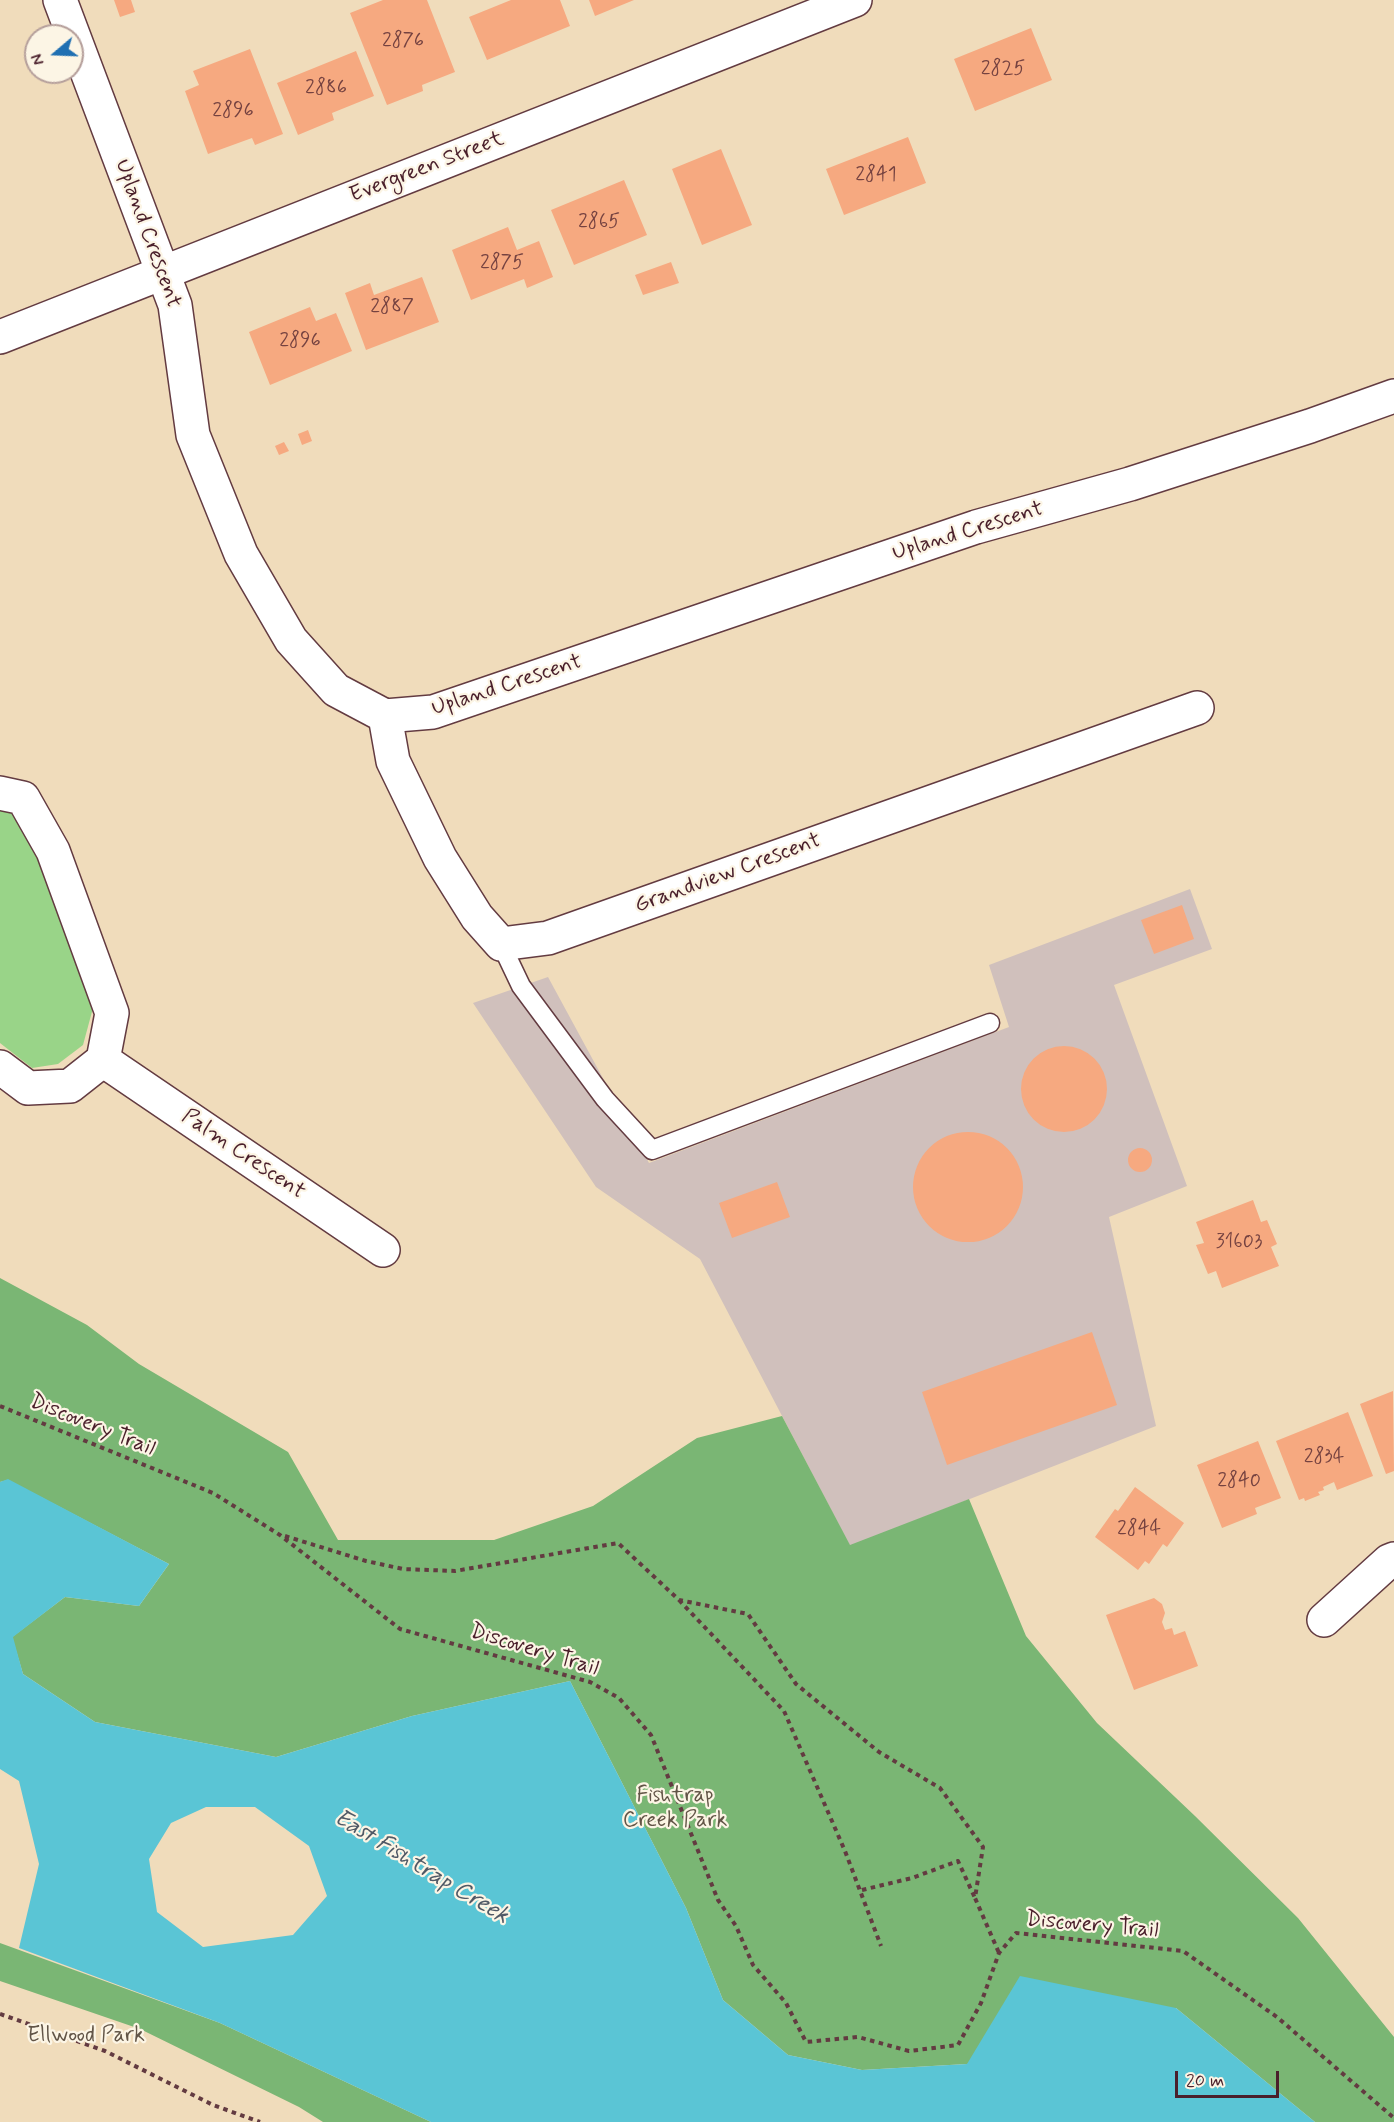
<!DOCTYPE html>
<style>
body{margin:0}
#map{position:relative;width:1394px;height:2122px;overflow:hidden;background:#f0dcbb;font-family:Mynerve,sans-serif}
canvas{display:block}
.north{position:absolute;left:24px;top:24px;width:60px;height:60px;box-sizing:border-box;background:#fcf5e5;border:2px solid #b59f9b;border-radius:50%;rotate:251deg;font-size:16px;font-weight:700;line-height:24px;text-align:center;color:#4a1f2b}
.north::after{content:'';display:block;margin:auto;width:21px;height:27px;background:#1f6fb2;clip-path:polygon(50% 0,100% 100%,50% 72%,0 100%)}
.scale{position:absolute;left:1175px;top:2071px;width:104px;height:27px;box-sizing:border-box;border:3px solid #4a1f2b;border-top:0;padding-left:8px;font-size:18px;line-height:21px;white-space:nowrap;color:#4a1f2b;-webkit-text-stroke:4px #fcf5e5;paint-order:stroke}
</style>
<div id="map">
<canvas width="1394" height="2122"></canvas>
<div class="north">N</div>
<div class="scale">20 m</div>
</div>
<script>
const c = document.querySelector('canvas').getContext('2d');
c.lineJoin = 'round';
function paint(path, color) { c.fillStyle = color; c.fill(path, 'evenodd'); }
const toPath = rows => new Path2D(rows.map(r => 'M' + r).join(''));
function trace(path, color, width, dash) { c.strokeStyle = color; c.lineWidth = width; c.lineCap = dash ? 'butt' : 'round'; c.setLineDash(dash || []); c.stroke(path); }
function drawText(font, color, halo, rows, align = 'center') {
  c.font = font + ' Mynerve,sans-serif'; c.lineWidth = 4.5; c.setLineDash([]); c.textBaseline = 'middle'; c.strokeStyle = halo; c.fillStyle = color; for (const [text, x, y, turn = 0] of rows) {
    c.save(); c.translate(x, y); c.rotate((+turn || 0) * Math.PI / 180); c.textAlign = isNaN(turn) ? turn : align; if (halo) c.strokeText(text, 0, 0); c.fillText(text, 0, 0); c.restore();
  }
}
const industrial = toPath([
 [1190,889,1212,949,1114,985,1187,1186,1109,1217,1156,1426,850,1546,700,1259,596,1187,473,1003,548,977,649,1163,1009,1027,989,965]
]);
const green = toPath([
 [0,806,17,812,43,854,93,1008,83,1045,58,1064,32,1068,0,1043]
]);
const forest = toPath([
 [0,1278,87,1325,139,1364,288,1452,338,1540,494,1540,593,1506,697,1438,782,1416,850,1545,969,1499,1026,1636,1097,1723,1195,1816,1298,1918,1394,2037,1394,2122,1315,2122,1176,2008,967,2064,862,2070,788,2055,723,2000,686,1908,570,1681,412,1716,276,1757,95,1722,23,1674,12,1637,65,1597,139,1606,169,1564,8,1480,0,1482],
 [0,1943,220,2023,431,2122,323,2122,299,2107,140,2029,0,1981]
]);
const water = toPath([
 [8,1479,169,1564,139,1606,65,1597,13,1637,23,1674,95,1722,276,1757,412,1716,570,1681,686,1908,723,2000,788,2055,862,2070,967,2064,1020,1976,1176,2008,1315,2122,431,2122,220,2023,19,1948,39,1864,19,1781,0,1769,0,1482],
 [206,1807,255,1807,309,1846,327,1896,293,1935,203,1947,157,1912,149,1859,171,1823]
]);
const building = toPath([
 [114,0,131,0,135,12,120,17],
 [383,0,427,0,455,72,422,85,423,91,387,105,350,13],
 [511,0,560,0,570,26,487,60,469,17],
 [589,0,634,0,595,16],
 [1031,28,1052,80,975,111,954,59],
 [250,49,283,134,255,145,252,138,208,154,185,91,199,85,193,71],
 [356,51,374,96,332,113,334,120,298,135,277,83],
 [908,137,926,183,844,215,826,169],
 [721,149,752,225,702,245,672,169],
 [624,180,647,235,574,265,551,210],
 [508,227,517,250,539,241,553,277,527,288,524,279,471,300,452,250],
 [671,262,679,283,643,295,635,275],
 [422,277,439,322,366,350,345,293,370,283,374,295],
 [310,307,316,321,336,313,352,351,270,385,249,332],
 [308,430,312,441,302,445,298,434],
 [284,442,289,451,279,455,275,446],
 [1182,905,1194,939,1154,954,1141,920],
 '1021 1089a43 43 0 1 1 86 0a43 43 0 1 1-86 0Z',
 '913 1187a55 55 0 1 1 110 0a55 55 0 1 1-110 0Z',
 '1128 1160a12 12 0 1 1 24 0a12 12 0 1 1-24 0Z',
 [777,1182,790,1217,732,1238,719,1203],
 [1253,1200,1261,1222,1267,1220,1277,1244,1271,1247,1279,1266,1222,1288,1216,1271,1208,1274,1196,1245,1204,1243,1196,1222],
 [1092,1332,1117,1405,947,1465,922,1392],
 [1393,1391,1394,1471,1386,1474,1360,1404],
 [1348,1412,1373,1476,1337,1490,1334,1482,1323,1487,1324,1490,1318,1492,1320,1495,1305,1501,1304,1498,1299,1500,1276,1441],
 [1258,1441,1281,1498,1255,1508,1257,1514,1222,1528,1197,1465],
 [1135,1487,1184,1523,1167,1547,1163,1544,1149,1564,1145,1561,1138,1570,1095,1537,1115,1509,1118,1511],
 [1154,1598,1162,1604,1165,1613,1162,1622,1165,1630,1172,1628,1174,1635,1185,1631,1198,1666,1134,1690,1106,1615]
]);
const path = toPath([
 [0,1406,213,1493,280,1535,400,1629,590,1682,619,1698,651,1735,718,1900,736,1926,753,1965,786,2003,806,2042,858,2037,909,2051,958,2045,981,2003,999,1953,1016,1933,1183,1951,1277,2017,1394,2118],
 [285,1536,366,1561,403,1569,455,1571,618,1543,679,1600,748,1614,796,1684,879,1752,940,1788,983,1847,975,1898,999,1953],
 [679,1600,784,1711,845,1851,881,1946],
 [862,1890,912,1878,958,1861,975,1898],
 [0,2014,105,2051,213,2105,260,2122]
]);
const service = toPath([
 [501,944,521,986,605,1099,652,1150,990,1023]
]);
const minor = toPath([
 [60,0,175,305,193,435,241,554,291,640,336,690,385,716,433,712,976,527,1130,484,1310,426,1394,396],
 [0,337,855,0],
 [385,716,393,761,440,858,477,917,501,944,548,938,1197,708],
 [0,793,23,798,53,851,112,1013,103,1060,70,1086,28,1088,0,1067],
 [103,1060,383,1250],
 [1324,1620,1389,1561,1394,1559]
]);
const numberNames = [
 ["2876",403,42],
 ["2825",1003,70],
 ["2886",326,89],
 ["2896",233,112],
 ["2841",876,176],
 ["2865",599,223],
 ["2875",502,264],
 ["2887",392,308],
 ["2896",300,342],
 ["31603",1239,1243],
 ["2834",1324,1458],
 ["2840",1239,1482],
 ["2844",1139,1530]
];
const streetNames = [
 ["Evergreen Street",427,168,-21],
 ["Upland Crescent",147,234,70],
 ["Upland Crescent",968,532,-17],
 ["Upland Crescent",507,686,-18],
 ["Grandview Crescent",728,874,-20],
 ["Palm Crescent",243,1155,34],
 ["Discovery Trail",92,1426,22],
 ["Discovery Trail",534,1651,17],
 ["Discovery Trail",1092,1926,5]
];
const parkNames = [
 ["Fishtrap",675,1796],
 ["Creek Park",675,1821],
 ["Ellwood Park",86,2036]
];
const waterNames = [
 ["East Fishtrap Creek",421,1868,31]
];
paint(industrial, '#d0c0bc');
paint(green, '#99d488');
paint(forest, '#7ab674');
paint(water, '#5ac5d5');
paint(building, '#f6a980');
trace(service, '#633b41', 21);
trace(minor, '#633b41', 36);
trace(path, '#633b41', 4, [4.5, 4.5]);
trace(service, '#fff', 18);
trace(minor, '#fff', 33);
drawText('20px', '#754240', null, numberNames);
drawText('22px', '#4a1f2b', '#fcf5e5', streetNames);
drawText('22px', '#625547', '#fcf5e5', parkNames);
drawText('italic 24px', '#505966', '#fcf5e5', waterNames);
</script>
